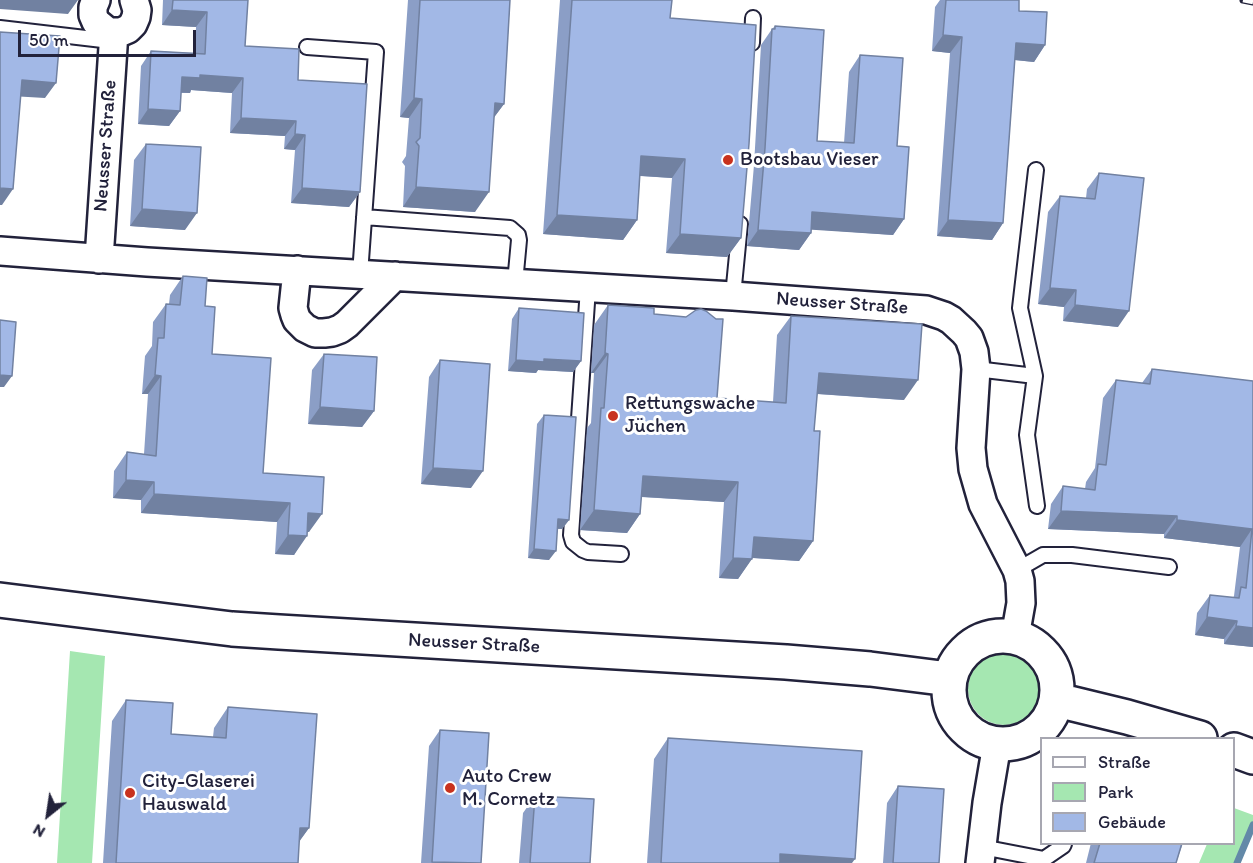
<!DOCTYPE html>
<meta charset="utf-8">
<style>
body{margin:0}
#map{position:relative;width:1253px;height:863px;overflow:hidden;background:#fff;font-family:Itim,sans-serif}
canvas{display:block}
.legend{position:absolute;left:1040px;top:737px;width:195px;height:108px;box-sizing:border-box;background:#fff;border:2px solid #a7a7b1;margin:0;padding:8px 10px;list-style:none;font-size:18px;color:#22223b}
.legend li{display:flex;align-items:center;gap:12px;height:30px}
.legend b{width:30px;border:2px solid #a7a7b1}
.north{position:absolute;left:18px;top:785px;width:60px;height:60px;-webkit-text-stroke:4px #fff;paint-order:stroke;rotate:210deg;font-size:16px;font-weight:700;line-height:24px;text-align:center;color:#22223b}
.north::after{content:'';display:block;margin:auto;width:21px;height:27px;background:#22223b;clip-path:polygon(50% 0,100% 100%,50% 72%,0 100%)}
.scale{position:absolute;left:18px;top:30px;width:178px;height:27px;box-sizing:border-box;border:3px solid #22223b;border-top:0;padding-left:8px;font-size:18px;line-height:21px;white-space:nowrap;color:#22223b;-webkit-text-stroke:4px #fff;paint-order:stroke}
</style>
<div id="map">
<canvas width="1253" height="863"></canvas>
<ul class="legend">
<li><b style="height:8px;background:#fff"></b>Straße</li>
<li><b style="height:16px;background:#a5e7b1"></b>Park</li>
<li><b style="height:16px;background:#a2b8e6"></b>Gebäude</li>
</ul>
<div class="north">N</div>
<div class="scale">50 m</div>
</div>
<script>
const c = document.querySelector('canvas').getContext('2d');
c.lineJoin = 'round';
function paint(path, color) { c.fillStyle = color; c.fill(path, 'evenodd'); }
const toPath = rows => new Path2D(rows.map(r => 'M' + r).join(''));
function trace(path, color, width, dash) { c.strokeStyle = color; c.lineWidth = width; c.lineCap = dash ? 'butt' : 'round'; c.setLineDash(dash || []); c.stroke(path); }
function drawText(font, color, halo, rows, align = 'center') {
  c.font = font + ' Itim,sans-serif'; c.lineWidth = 6; c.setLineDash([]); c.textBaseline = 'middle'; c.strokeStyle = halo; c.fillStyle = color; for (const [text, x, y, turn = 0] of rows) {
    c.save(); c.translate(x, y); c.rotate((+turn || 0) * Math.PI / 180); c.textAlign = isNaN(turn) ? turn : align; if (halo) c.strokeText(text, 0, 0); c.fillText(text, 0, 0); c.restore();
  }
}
const green = toPath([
 [70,651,105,656,92,863,57,863],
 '968 689a36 36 0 1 1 72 0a36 36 0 1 1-72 0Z',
 [1234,808,1253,815,1253,829,1238,863,1199,863,1207,844,1234,844]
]);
const stream = toPath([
 [1237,863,1253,825]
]);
const service = toPath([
 [0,28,111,41],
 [752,43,753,18],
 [307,47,376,52,360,274],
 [364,217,510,228,518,235,519,240,515,283],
 [588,288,571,535,573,542,583,550,588,552,621,554],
 [733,296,740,224],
 [976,369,1035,376,1020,308,1036,170],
 [1035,376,1027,435,1037,506],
 [1017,570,1043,555,1072,555,1169,567],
 [982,847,1044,859,1063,846,1064,844]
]);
const minor = toPath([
 [96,0,93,7,93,15,96,22,107,31,114,32,121,32,128,29,133,24,136,17,137,10,134,0],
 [0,251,147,262,733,296,912,309,926,310,944,316,951,320,964,332,969,338,974,352,976,369,971,448,973,469,983,504,1017,570,1020,581,1021,603,1015,637],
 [99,259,114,32],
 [297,270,293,308,295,315,297,320,305,328,315,333,324,333,332,332,340,329,347,324,395,276],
 [980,863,987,803,997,744]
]);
const secondary = toPath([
 [0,600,232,629,279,632,786,662,870,669,949,679],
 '949 690a54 54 0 1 1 108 0a54 54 0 1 1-108 0Z',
 [1057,700,1127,717,1200,738],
 [1234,750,1253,757]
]);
const rail = toPath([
 [1243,0,1253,2]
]);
const wall = toPath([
 [163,0,248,0,245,46,298,80,360,192,349,207,291,203,295,150,284,149,285,136,230,133,232,93,191,90,190,93,181,93,180,111,169,126,138,124,141,66,151,51,195,53,196,27,162,25],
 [408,0,510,0,504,104,494,117,475,212,403,207,405,166,402,162,406,156,409,118,400,117],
 [560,0,672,0,670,18,741,238,727,257,666,253,672,178,640,176,637,220,623,240,543,234],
 [940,0,1019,0,1019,11,1045,45,1034,62,1015,60,1003,223,992,240,937,236,950,53,932,51,935,7],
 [775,26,817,141,844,143,849,72,860,55,897,146,904,219,893,235,811,229,811,233,799,250,747,246,754,165,761,45,772,29],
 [146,144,185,230,130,226,134,160],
 [1099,173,1118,327,1063,321,1064,307,1038,304,1048,212,1060,196,1086,198,1087,189],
 [183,276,205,306,212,354,263,473,324,477,309,532,307,532,294,555,275,554,277,522,141,513,141,500,113,498,114,471,127,452,144,454,148,394,142,394,145,356,152,346,153,322,166,304,169,304,170,295],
 [608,305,654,314,717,398,773,402,777,335,791,316,904,400,817,394,814,431,813,541,799,561,752,558,738,579,719,578,724,502,641,497,640,514,627,533,580,530,587,428,591,423,594,373,591,373,594,325],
 [519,308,581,361,573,372,538,370,536,373,508,371,512,319],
 [324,354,374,411,362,427,308,424,312,370],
 [440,360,471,488,421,484,429,377],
 [1152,369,1253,381,1253,647,1224,644,1224,639,1195,635,1197,613,1210,595,1233,598,1234,596,1240,547,1164,538,1164,534,1048,529,1051,504,1063,486,1085,489,1086,482,1095,468,1103,398,1116,380,1142,383],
 [544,415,569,520,562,529,557,529,549,560,528,558,537,424],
 [126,700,171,734,213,737,214,728,228,707,309,828,299,841,298,863,103,863,112,721],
 [440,730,481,863,421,863,429,746],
 [668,738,852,863,647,863,654,759],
 [898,786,939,863,883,863,887,803],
 [535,796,590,863,519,863,523,813],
 [1091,843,1183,843,1176,863,1086,863]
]);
const shadedWall = toPath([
 [0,0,78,0,68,14,0,9],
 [172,10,207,12,196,27,162,25],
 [943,35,962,37,950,53,932,51],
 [1016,43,1045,45,1034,62,1005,59],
 [200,75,243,78,232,93,191,90,190,93,171,92,182,77],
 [22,80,56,83,45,98,11,96],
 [414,98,422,99,409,118,400,117],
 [495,103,504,104,490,123],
 [148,109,180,111,169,126,138,124],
 [241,118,296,121,285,136,230,133],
 [295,134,305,135,295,150,284,149],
 [641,156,685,159,672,178,628,175],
 [416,187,489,192,475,212,403,207],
 [0,188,13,189,2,205,0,205],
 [302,188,360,192,349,207,291,203],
 [142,209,197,213,185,230,130,226],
 [812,212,904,219,893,235,801,229],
 [557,215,637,220,623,240,543,234],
 [948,220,1003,223,992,240,937,236],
 [758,230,811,233,799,250,747,246],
 [680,234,741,238,727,257,666,253],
 [1050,288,1076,290,1064,307,1038,304],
 [1075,305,1129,311,1118,327,1063,321],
 [605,353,608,354,594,373,591,373],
 [544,359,581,361,573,372,538,370,536,373,508,371,516,360],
 [819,373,918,380,904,400,805,393],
 [0,375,12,376,4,387,0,387],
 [155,375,161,376,148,394,142,394],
 [320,407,374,411,362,427,308,424],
 [433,468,483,471,471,488,421,484],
 [643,476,738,482,724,502,629,496],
 [126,480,154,482,141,500,113,498],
 [154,494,290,503,277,522,141,513],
 [594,510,640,514,627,533,580,530],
 [1061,511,1177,516,1164,534,1048,529],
 [308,513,322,514,309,532,295,531],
 [558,519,569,520,562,529,551,528],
 [1177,520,1252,529,1240,547,1164,538],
 [288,535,307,536,294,555,275,554],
 [754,537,813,541,799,561,740,557],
 [534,549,556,551,549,560,528,558],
 [733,558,752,559,738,579,719,578],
 [1207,617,1237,621,1224,639,1195,635],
 [1236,626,1253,628,1253,647,1224,644],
 [300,828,309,828,294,849],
 [780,854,855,859,852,863,774,863]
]);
const building = toPath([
 [173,0,248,0,245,46,299,49,298,80,367,84,360,192,302,188,305,135,295,134,296,121,241,118,243,78,200,75,200,78,182,77,180,111,148,109,151,51,205,54,207,12,172,10,173,0],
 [420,0,510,0,504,104,495,103,489,192,416,187,419,146,416,142,420,138,422,99,414,98,420,0],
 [572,0,672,0,670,18,756,25,749,144,741,238,680,234,685,159,641,156,637,220,557,215,572,0],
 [946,0,1019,0,1019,11,1047,12,1045,45,1016,43,1003,223,948,220,962,37,943,35,946,0],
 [775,26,824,30,817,141,854,143,860,55,903,58,897,146,909,147,904,219,812,212,811,233,758,230,765,148,772,29,775,29,775,26],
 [0,32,60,36,56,83,22,80,13,189,0,188,0,32],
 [146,144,201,147,197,213,142,209,146,144],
 [1099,173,1144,178,1129,311,1075,305,1076,290,1050,288,1060,196,1095,199,1099,173],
 [183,276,207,278,205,306,215,307,212,354,271,358,263,473,324,477,322,514,308,513,307,536,288,535,290,503,154,494,154,482,126,480,127,452,156,456,161,376,155,375,158,338,164,338,166,304,180,305,183,276],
 [608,305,654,308,654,314,686,317,696,310,701,309,706,311,716,319,723,319,717,398,786,403,791,316,922,324,918,380,819,373,814,431,820,431,813,541,754,537,752,559,733,558,738,482,643,476,640,514,594,510,601,408,604,408,608,354,605,353,608,305],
 [519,308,584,313,581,361,544,359,544,362,516,360,519,308],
 [0,320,16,322,12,376,0,375,0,320],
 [324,354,377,357,374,411,320,407,324,354],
 [440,360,490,364,483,471,433,468,440,360],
 [1152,369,1253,381,1253,628,1236,626,1237,621,1207,617,1210,595,1239,598,1241,587,1246,588,1252,529,1177,520,1177,516,1061,511,1063,486,1095,490,1098,464,1106,465,1116,380,1150,384,1152,369],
 [544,415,576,417,569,520,558,519,556,551,534,549,544,415],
 [126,700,173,703,171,734,226,738,228,707,317,714,309,828,300,828,298,863,116,863,126,700],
 [440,730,489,733,481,863,432,862,440,730],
 [668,738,862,751,855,859,780,854,780,863,661,863,668,738],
 [898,786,944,789,939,863,893,863,898,786],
 [535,796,594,799,590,863,530,863,535,796],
 [1100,843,1182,843,1176,863,1094,863,1100,843]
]);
const markers = [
 [728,160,6,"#c8321e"],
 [613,416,6,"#c8321e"],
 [450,788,6,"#c8321e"],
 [130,793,6,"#c8321e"]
];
const streetNames = [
 ["Neusser Straße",106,146,-86],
 ["Neusser Straße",842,304,4],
 ["Neusser Straße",474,644,3]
];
const poiNames = [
 ["Bootsbau Vieser",740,160],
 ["Rettungswache",625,404],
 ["Jüchen",625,427],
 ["Auto Crew",462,777],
 ["M. Cornetz",462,800],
 ["City-Glaserei",142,782],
 ["Hauswald",142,805]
];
paint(green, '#a5e7b1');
trace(stream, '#6389a8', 7);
trace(service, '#22223b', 18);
trace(minor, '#22223b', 32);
trace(secondary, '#22223b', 38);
trace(service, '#fff', 14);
trace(minor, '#fff', 27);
trace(secondary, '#fff', 33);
trace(rail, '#22223b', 7);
trace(rail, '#fff', 4.5, [14]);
paint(wall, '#8b9ec6');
paint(shadedWall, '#7181a1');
paint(building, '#a2b8e6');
trace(building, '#7181a1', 1.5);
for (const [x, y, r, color] of markers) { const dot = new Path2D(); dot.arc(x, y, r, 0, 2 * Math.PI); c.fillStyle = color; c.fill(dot); trace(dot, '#fff', 2); }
drawText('20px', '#22223b', '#fff', streetNames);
drawText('20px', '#22223b', '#fff', poiNames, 'left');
</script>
